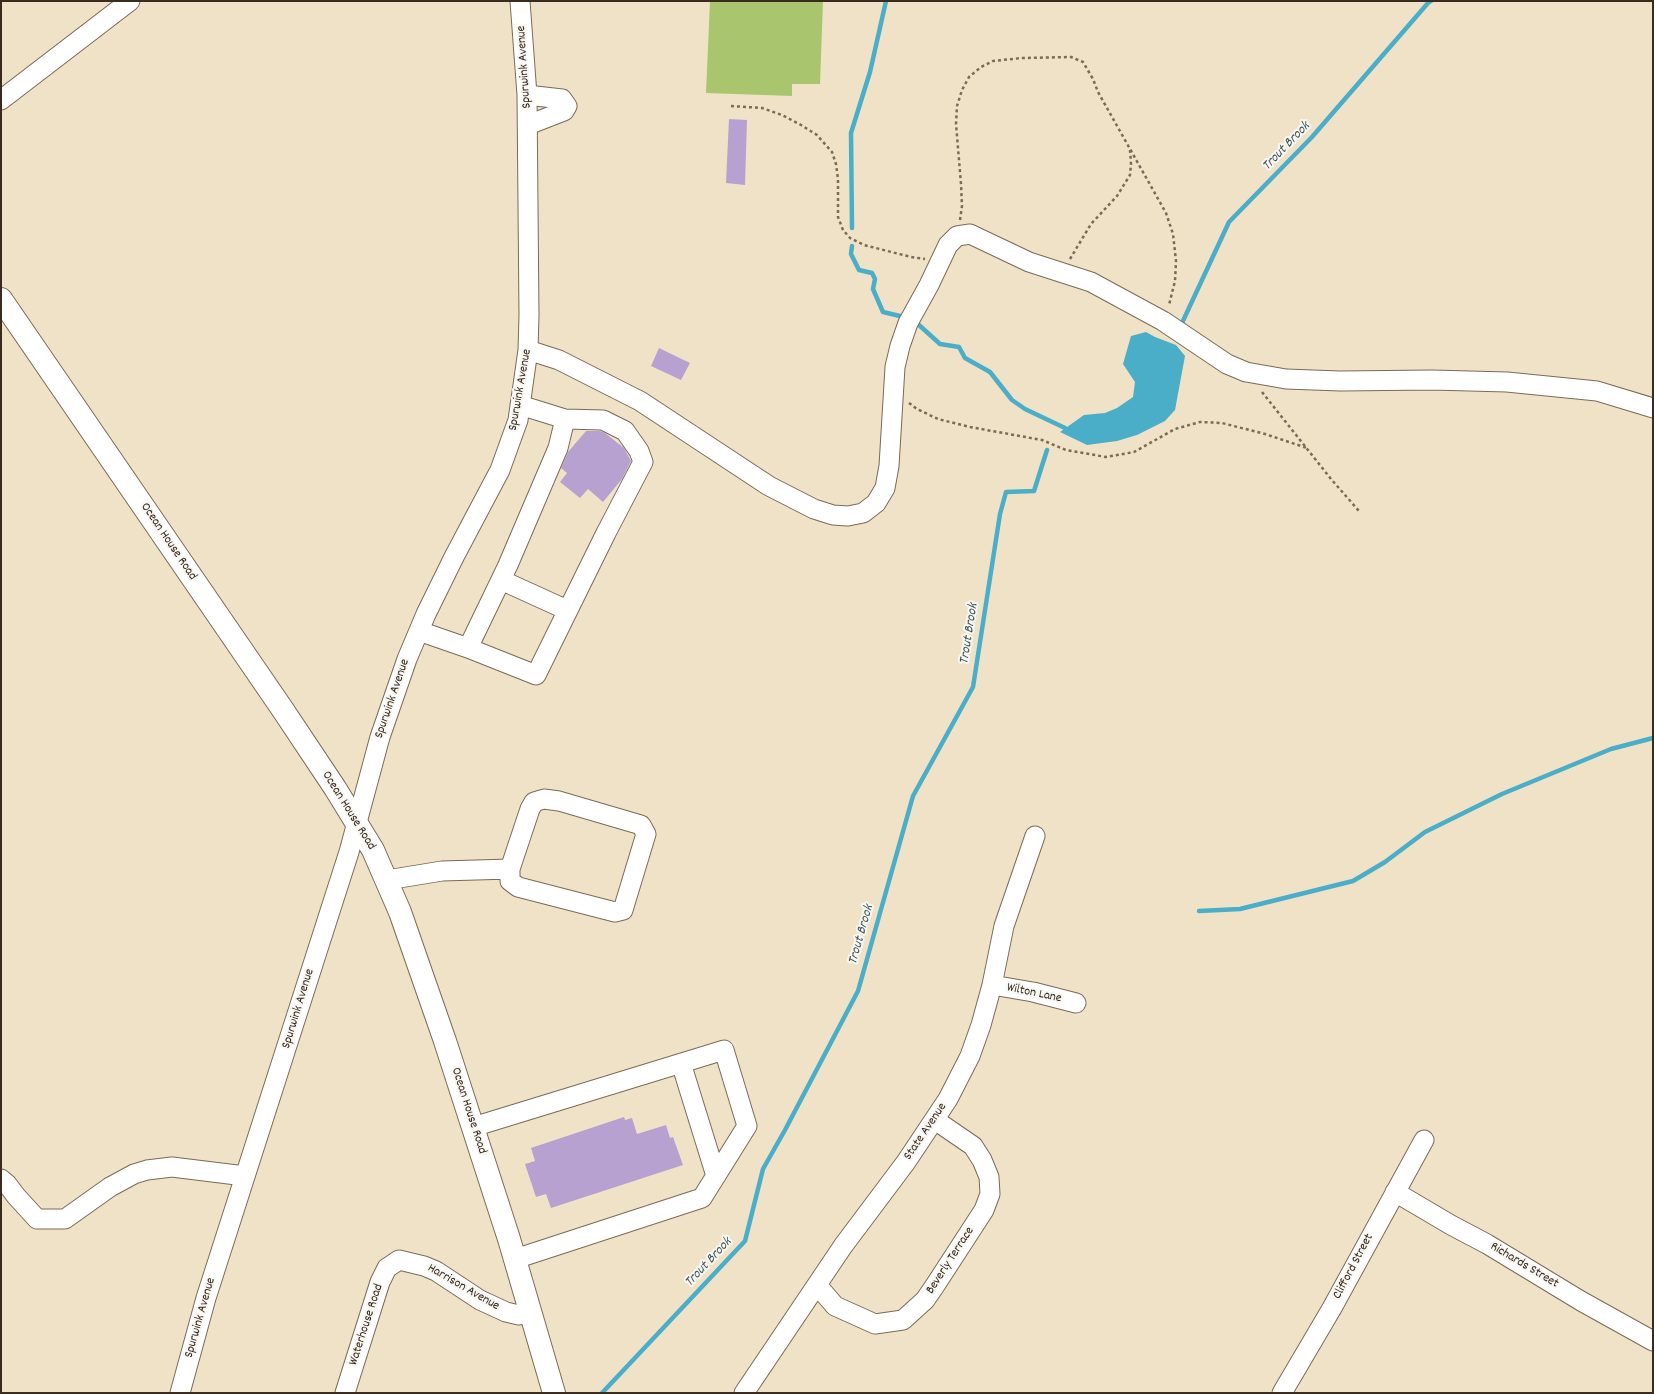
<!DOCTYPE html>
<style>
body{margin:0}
#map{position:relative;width:1654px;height:1394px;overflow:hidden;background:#f0e2c7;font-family:Dekko,sans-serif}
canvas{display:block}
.frame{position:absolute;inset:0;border:2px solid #3b2a1e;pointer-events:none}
</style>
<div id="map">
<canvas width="1654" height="1394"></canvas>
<div class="frame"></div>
</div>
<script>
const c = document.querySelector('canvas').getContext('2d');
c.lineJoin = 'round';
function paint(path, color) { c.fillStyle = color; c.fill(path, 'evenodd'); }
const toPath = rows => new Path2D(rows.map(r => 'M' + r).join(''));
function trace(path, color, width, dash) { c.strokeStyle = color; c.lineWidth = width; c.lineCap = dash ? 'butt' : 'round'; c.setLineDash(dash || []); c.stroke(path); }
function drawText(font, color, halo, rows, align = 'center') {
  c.font = font + ' Dekko,sans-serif'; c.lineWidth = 4; c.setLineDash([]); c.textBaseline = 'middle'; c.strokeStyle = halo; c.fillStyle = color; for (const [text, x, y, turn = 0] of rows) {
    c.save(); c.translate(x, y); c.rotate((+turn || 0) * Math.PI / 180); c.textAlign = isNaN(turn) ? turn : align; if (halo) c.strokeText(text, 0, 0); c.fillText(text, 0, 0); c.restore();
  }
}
const green = toPath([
 [710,1,823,1,820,84,792,84,792,96,706,93]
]);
const water = toPath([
 [1146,332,1155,337,1176,345,1185,356,1175,410,1165,421,1137,435,1117,441,1087,445,1060,432,1084,415,1105,413,1117,408,1133,397,1135,382,1123,364,1131,336]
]);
const stream = toPath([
 [852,228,851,133,870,72,886,1],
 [852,246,851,254,859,270,872,273,875,279,873,289,883,312,904,317],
 [1182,323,1229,222,1312,137,1428,3,1431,1],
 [919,325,940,344,959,347,965,358,990,372,1012,400,1025,409,1065,428],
 [1199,911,1240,909,1353,881,1385,862,1425,832,1502,794,1611,749,1653,738],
 [602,1393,745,1241,763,1169,785,1130,858,991,913,796,973,687,1000,514,1006,492,1034,491,1047,450]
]);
const building = toPath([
 [729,119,747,120,745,185,726,183],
 [659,348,690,363,681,380,651,366],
 [586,431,600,431,605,433,624,448,631,461,622,479,603,502,588,489,580,498,560,482,567,473,561,468,568,452],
 [624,1117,625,1120,632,1118,637,1134,666,1125,670,1138,673,1137,683,1165,551,1208,546,1194,536,1197,525,1164,535,1161,531,1148]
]);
const path = toPath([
 [731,106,762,108,782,115,801,125,817,135,832,152,836,164,838,179,838,217,843,230,850,238,864,245,911,257,925,259],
 [960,220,962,206,961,184,956,124,957,106,962,90,969,77,981,67,993,61,1022,58,1071,57,1083,62,1093,79,1098,92,1166,213,1173,234,1176,261,1175,281,1169,305],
 [1070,259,1091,224,1117,196,1130,175,1131,164,1130,150],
 [1262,392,1331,479,1359,511],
 [909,403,917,409,938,419,970,427,1042,440,1066,450,1106,457,1134,452,1175,429,1200,422,1222,423,1265,434,1307,448]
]);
const minor = toPath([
 [527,95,562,99,567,106,564,111,528,125],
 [1,100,130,1],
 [528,350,559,360,640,401,769,486,814,509,833,515,848,516,863,513,876,503,885,488,889,466,895,367,900,346,908,323,929,285,948,245,957,236,970,234,1029,262,1091,282,1163,321,1227,364,1246,372,1286,379,1340,381,1432,380,1507,382,1597,391,1653,408],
 [501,580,567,610],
 [419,631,468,648,536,675,606,533,643,462,639,451,625,431,603,420,565,419,520,405],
 [468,648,508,565,558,448,565,419],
 [387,880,442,871,510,869,510,881,518,887,615,912,623,910,646,834,641,825,559,801,544,799,534,802,530,809,510,869],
 [992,985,1033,992,1076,1003],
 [681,1063,716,1176],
 [473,1127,724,1050,747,1126,702,1198,515,1259],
 [1,1179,7,1184,16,1196,37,1219,65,1219,110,1187,134,1174,147,1170,172,1167,245,1176],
 [1395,1192,1451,1225,1487,1244,1581,1301,1653,1341],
 [817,1285,835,1306,875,1324,903,1320,925,1300,934,1287,984,1210,990,1194,989,1177,982,1160,973,1146,935,1120],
 [180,1393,206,1298,349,852,380,737,407,659,426,614,454,557,500,470,518,420,528,350,529,315,527,95,520,1],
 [345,1393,380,1282,387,1268,399,1260,424,1266,436,1271,480,1300,506,1312,519,1315,530,1313],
 [744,1393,843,1246,906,1162,948,1099,970,1056,981,1025,992,985,1004,926,1035,836],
 [1282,1393,1332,1308,1424,1140]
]);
const major = toPath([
 [1,299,283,710,335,788,373,850,400,912,445,1041,509,1239,554,1393]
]);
const streetNames = [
 ["Spurwink Avenue",525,67,-94],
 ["Spurwink Avenue",521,390,-80],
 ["Ocean House Road",168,542,56],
 ["Spurwink Avenue",393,699,-71],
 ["Ocean House Road",348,811,58],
 ["Wilton Lane",1034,994,12],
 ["Spurwink Avenue",299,1009,-73],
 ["Ocean House Road",468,1111,72],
 ["State Avenue",926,1132,-56],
 ["Beverly Terrace",951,1261,-57],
 ["Richards Street",1524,1266,31],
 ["Clifford Street",1354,1267,-62],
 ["Harrison Avenue",463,1288,30],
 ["Spurwink Avenue",201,1318,-74],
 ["Waterhouse Road",367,1325,-72]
];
const waterNames = [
 ["Trout Brook",1287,147,-46],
 ["Trout Brook",970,634,-81],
 ["Trout Brook",862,935,-74],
 ["Trout Brook",709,1263,-47]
];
paint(green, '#a9c66e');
paint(water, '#4aaec9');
trace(stream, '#4aaec9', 4.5);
paint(building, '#b7a1d0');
trace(minor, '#7a6a59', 21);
trace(major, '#7a6a59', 24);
trace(path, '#7a6a59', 2.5, [3, 3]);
trace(minor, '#fff', 19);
trace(major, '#fff', 22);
drawText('13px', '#3b2a1e', '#f6f6f2', streetNames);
drawText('italic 14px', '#40585a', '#f6f6f2', waterNames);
</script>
